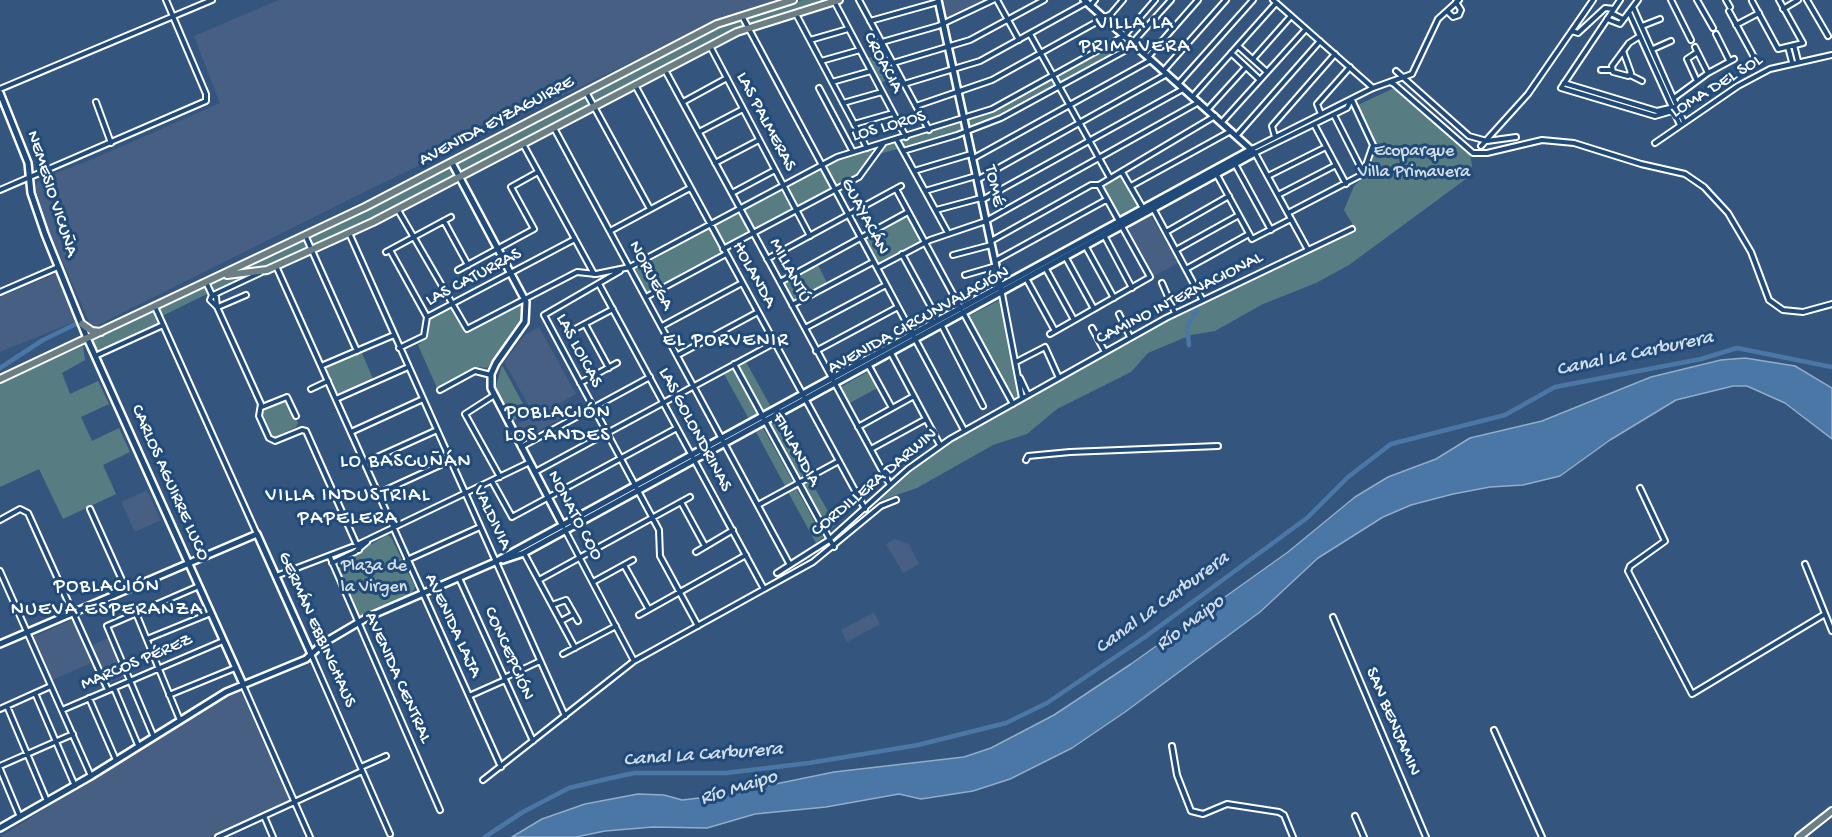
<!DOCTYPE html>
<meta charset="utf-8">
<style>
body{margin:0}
canvas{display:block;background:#34557d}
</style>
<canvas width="1832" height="837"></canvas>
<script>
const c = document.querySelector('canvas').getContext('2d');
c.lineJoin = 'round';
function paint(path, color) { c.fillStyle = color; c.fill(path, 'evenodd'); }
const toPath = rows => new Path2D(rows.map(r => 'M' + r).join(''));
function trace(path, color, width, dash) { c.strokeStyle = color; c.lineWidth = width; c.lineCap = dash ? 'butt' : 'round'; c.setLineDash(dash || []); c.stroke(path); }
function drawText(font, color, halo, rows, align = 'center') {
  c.font = font + ' "Gochi Hand",sans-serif'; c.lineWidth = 6; c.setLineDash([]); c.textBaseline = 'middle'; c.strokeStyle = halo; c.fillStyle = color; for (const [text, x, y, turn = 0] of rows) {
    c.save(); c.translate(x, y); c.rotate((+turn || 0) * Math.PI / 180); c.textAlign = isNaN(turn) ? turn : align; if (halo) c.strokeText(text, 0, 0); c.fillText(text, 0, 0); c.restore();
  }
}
const built = toPath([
 [279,0,778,0,701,28,340,204,92,328,49,231,35,188,37,183,42,178,93,159,220,103,194,36],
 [944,0,990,0,949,21],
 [1151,216,1178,263,1154,276,1128,228],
 [57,273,77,321,0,352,0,297],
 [539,327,576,394,560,403,567,415,526,438,518,424,534,415,504,362,525,335],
 [147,490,161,520,135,532,121,502],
 [895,539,909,544,919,564,903,573,886,544],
 [874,612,880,624,847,642,841,630],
 [72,620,91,663,52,680,33,637],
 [108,638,125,676,109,683,92,645],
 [240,690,290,800,210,837,0,837,180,724]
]);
const green = toPath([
 [802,0,833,0,745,27,318,245,213,291,158,318,160,323,96,351,91,339,379,204,719,26],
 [1123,39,1129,45,1126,48,995,119,970,129,879,154,885,146,994,112],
 [883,50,896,75,881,83,867,59],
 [1394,88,1470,155,1472,165,1470,176,1349,265,1316,283,1263,304,1215,331,1191,335,1148,353,1131,372,1057,409,1027,434,993,445,917,488,879,501,912,471,952,441,1181,313,1351,232,1353,225,1344,210,1354,186,1364,177,1372,162,1375,144,1356,106],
 [868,150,871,150,874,154,859,174,720,248,721,253,647,293,635,269,839,160],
 [1120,174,1138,207,1119,219,1101,185],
 [907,216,921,241,877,264,864,239],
 [818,265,827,283,793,301,783,283],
 [1000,300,1021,397,1014,402,969,316],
 [522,302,521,321,487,368,478,367,437,388,418,345,428,337,429,319,451,308,464,332],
 [83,346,85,360,62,373,70,394,98,381,109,404,81,417,92,441,119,428,130,452,103,465,116,494,63,519,39,469,0,487,0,383],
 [362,353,373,379,338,394,326,368],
 [746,362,771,407,763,411,738,366],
 [502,365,528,413,512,421,495,390],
 [732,369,757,415,749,419,724,374],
 [869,371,879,387,850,403,841,387],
 [285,399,298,423,296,427,275,437,272,435,263,414,265,408],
 [777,420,807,474,799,477,770,424],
 [763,428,793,482,785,486,756,432],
 [810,480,836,525,828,531,802,484],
 [796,488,823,537,816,543,788,492],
 [387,535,391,537,415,587,412,593,361,617,358,616,338,567,339,563]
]);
const water = toPath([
 [1745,358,1795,366,1832,388,1832,439,1785,403,1747,386,1733,386,1676,400,1610,440,1560,476,1523,485,1490,487,1453,494,1411,505,1383,517,1318,558,1260,612,1125,712,1072,748,1010,779,973,791,921,799,899,794,826,807,755,814,707,828,653,827,605,831,576,837,512,837,542,819,585,804,638,794,664,795,682,800,717,796,834,772,964,757,991,748,1054,715,1131,664,1288,552,1355,497,1388,477,1436,459,1470,438,1542,421,1651,377,1721,360,1745,358]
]);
const canal = toPath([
 [1189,345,1187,328,1199,305],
 [0,368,43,340,78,323],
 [485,837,523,812,569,788,611,778,634,773,726,773,809,763,918,745,1006,723,1047,703,1145,637,1307,518,1348,477,1391,444,1505,415,1555,387,1701,359,1737,348,1832,367]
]);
const street = toPath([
 [859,0,929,130],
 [997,0,1019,40],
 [1273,0,1373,88],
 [1620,0,1561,88,1655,116,1679,109],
 [1671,0,1691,40],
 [1697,0,1713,28],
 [1726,0,1730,7],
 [1807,0,1828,36],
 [834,1,906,137],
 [1752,1,1778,49,1803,43,1779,0],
 [1090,6,1095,0],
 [1633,7,1684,122],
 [1783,9,1798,0],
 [1447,11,1453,17,1459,15,1461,10,1456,2],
 [1729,11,1754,57],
 [1629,12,1680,125],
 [1611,13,1623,19],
 [796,14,867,148],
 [742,16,964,430],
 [1607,19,1620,24,1638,0],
 [870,21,938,2],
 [1736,25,1759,13],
 [1642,26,1660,19],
 [1572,31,1578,33,1605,8,1614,9],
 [1030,34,1110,178],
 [1716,34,1729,60],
 [810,40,848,29],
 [882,42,938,26,993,0],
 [1794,45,1798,61],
 [710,46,810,236],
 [1238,46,1267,72],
 [1695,47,1708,73],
 [1788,47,1792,62],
 [1653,49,1671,41],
 [1623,51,1631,73,1628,76,1613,72,1612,66,1629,43,1640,36],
 [1231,53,1260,80],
 [1696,53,1687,59,1697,81],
 [1148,57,1198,0],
 [1253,59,1291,16],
 [821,61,860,50],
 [893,63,970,40,1044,0],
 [665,70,890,485],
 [1164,70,1226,0],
 [1601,70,1612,70],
 [1396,71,1469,136,1487,141,1516,137],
 [1630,75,1642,81],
 [832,82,871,71],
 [1390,82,1394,84,1473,153,1487,153,1542,140,1574,143,1641,164,1685,174,1704,187,1728,213,1751,252,1769,300,1783,310,1803,312,1832,304],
 [1564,83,1657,111,1674,107],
 [904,84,980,61,1087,2],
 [1178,84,1253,0],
 [635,85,865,509],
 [819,88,853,152],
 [0,89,212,0],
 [586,92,650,209],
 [1193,96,1276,3],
 [1674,98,1708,73,1734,59],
 [96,102,111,143],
 [683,102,727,78],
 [843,103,882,92],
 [916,106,992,80,1111,14,1123,0],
 [1208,109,1246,67],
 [1321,114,1317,104,1350,67],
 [1334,115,1363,172],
 [1222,122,1306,29],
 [854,124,893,113],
 [1314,124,1346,184],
 [554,128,790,565],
 [699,132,743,109],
 [1237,135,1320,41],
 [1275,137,1272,126,1335,54],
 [897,140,948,233],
 [1655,143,1738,86,1770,69,1832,55],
 [523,144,594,274],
 [1481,146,1528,94,1593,0],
 [1252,149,1373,88,1412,74,1438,19,1459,0],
 [903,151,957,135,1001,118,1126,50,1171,0],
 [972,159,1151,60],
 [715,163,759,140],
 [1235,164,1271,230],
 [914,171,971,154],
 [1122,172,1144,210],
 [1217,175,1252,239,1291,219],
 [1268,176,1326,147],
 [977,180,1167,74],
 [1131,186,1231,131],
 [896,189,961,309],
 [0,190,206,101,206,94,166,0],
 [925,191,976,176],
 [732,193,775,170],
 [1278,195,1336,165],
 [982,200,1183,89],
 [398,210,467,329,577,272,596,274,630,267,837,157,992,109,1124,36,1155,0],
 [936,210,981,198],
 [1154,210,1202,299],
 [1288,213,1363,174,1373,145,1352,100],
 [444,221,468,265],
 [610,231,690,188],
 [1166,232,1229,196],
 [349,233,565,716],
 [305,235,357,351],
 [1105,237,1132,288],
 [991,241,1091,185,1099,185,1215,116],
 [1086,247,1114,298],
 [723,249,859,177,883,144],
 [390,250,427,317],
 [1176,250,1239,215],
 [1308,250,1255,153,1347,108,1351,100],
 [386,252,451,217],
 [902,254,938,320],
 [953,255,991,245],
 [1066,258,1094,309],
 [767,259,901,186],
 [995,261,1106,200],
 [276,266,501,767],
 [877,268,930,240,986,221,1199,102],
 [1046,269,1074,320],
 [1186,269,1249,234],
 [458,270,534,229,511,187,538,172],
 [620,271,544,315,659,530,660,556,698,626],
 [965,275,996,266],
 [1027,280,1055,331],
 [206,282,212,295,216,297,217,307,261,404,259,416,269,438,275,441,302,430,306,431,359,550],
 [780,282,908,212],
 [1162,283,1175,313],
 [599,284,764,589],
 [0,292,58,267],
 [1002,294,1022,398],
 [212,295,210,300,217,307],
 [213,295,260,273],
 [646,297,726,254],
 [792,305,873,262],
 [155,307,257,534],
 [218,307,246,295],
 [964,314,1013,404],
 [1119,314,1130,337],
 [427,317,575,239],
 [585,324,609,368],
 [662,326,742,283],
 [942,326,983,406],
 [577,328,613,309],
 [805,328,886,285],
 [1092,328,1105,352],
 [1050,334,1150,277,1099,185],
 [399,348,424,336,427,317],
 [816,351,898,307],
 [891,353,940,445],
 [678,355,758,312],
 [95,356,163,325],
 [1016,362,1045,347,1059,378],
 [734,364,834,547],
 [321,366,394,335],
 [869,366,892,408],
 [1020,378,1028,395],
 [580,383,617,363],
 [311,389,328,381],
 [440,390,475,371,491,375],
 [493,396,465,414,500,477],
 [336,399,406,368],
 [262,407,287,397,296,416],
 [858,427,914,396],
 [351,432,421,400],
 [521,447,650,377],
 [871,449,926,419],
 [1026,460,1028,456,1070,452,1218,446],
 [364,463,435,431],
 [535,472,774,343],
 [492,481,512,517,677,428],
 [1640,488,1665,541,1630,566,1628,571,1692,694,1825,614],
 [377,494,449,461],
 [681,502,705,546],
 [758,505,839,461],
 [90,509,126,589],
 [0,520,20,509,28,513,108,690],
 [565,530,634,661],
 [696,552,733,530],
 [524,553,575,648],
 [330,557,440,810],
 [407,560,480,527],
 [332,563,355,552,367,542],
 [1805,564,1832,631],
 [624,565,648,608],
 [0,571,91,776],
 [777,573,829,540,908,469,950,439,1166,318,1352,229],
 [276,576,357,545,528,463],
 [459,578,533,741],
 [539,580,690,497],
 [593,582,633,560],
 [552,605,566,600,578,621],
 [136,613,179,718],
 [639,615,746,555],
 [1333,617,1426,837],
 [561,621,574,614],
 [147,639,211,613],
 [311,654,390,834],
 [563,654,616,626],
 [504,678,540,661],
 [243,685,310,837],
 [114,688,138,745],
 [35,693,75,786],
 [169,695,235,668],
 [469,696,505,680],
 [89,698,116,760],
 [7,706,47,801],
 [0,709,51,686],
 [62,710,223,641],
 [1494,730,1542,837],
 [153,735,107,626,199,586],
 [1172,746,1177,775,1191,811,1203,814,1227,804,1279,812,1284,815,1293,837],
 [0,766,73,734],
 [361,767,386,756],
 [0,769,20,817],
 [483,780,634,661,813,562,881,506,896,500],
 [264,816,273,837],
 [1355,816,1364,837],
 [218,837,362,771]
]);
const secondary = toPath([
 [938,0,1001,289],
 [0,93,28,163,31,193,45,234,87,338,243,684],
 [452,163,526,302,525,322,496,363,491,374,491,388,563,526],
 [503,560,524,553,1255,153,1084,0],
 [0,644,257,534,311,654],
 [0,828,91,776,226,692,306,659,322,644,366,618,495,562,1252,149]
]);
const primary = toPath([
 [227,275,267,270,373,222,737,32,839,0],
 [82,324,92,331,101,332],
 [0,379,365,207,717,24,793,0],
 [1799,837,1832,811]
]);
const streetNames = [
 ["CROACIA",882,63,62],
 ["LOMA DEL SOL",1717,87,-32],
 ["AVENIDA EYZAGUIRRE",497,122,-28],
 ["LAS PALMERAS",765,122,62],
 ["LOS LOROS",889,127,-16],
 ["TOMÉ",993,186,78],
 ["NEMESIO VICUÑA",51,194,72],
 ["GUAYACÁN",864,217,62],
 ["MILLANTÚ",789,271,62],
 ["HOLANDA",753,275,61],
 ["NORUEGA",650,276,62],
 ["LAS CATURRAS",474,278,-28],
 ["CAMINO INTERNACIONAL",1180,299,-27],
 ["AVENIDA CIRCUNVALACIÓN",919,321,-29],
 ["LAS LOICAS",578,351,62],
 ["LAS GOLONDRINAS",694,430,62],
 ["FINLANDIA",795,450,61],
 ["CARLOS AGUIRRE LUCO",169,483,66],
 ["CORDILLERA DARWIN",875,483,-40],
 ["NONATO COO",574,516,62],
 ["VALDIVIA",491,518,65],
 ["AVENIDA LAJA",452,626,65],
 ["GERMÁN EBBINGHAUS",316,630,66],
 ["CONCEPCIÓN",508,654,66],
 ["MARCOS PÉREZ",137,663,-23],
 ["AVENIDA CENTRAL",397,678,66],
 ["SAN BENJAMIN",1392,722,67]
];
const parkNames = [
 ["Ecoparque",1414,152],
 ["Villa Primavera",1414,173],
 ["Plaza de",374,567],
 ["la Virgen",374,588]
];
const neighbourhoodNames = [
 ["VILLA LA",1135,25],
 ["PRIMAVERA",1135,48],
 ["EL PORVENIR",726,342],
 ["POBLACIÓN",558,414],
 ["LOS ANDES",558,437],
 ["LO BASCUÑÁN",406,463],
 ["VILLA INDUSTRIAL",348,497],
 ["PAPELERA",348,520],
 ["POBLACIÓN",107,588],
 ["NUEVA ESPERANZA",107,611]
];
const waterNames = [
 ["Canal La Carburera",1635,355,-12],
 ["Canal La Carburera",1163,604,-36],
 ["Río Maipo",1191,624,-37],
 ["Canal La Carburera",703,756,-4],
 ["Río Maipo",739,789,-17]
];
paint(built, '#465f82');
paint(green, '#577d83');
paint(water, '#4a77a5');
trace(water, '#92adc9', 1.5);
trace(canal, '#4a77a5', 4.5);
trace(street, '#fff', 8);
trace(secondary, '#fff', 10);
trace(primary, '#fff', 10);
trace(street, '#1f4a7a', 4);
trace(secondary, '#1f4a7a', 5);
trace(primary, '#6b7e84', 6);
drawText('18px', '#fff', '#1f4a7a', streetNames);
drawText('18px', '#d5dee0', '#1f4a7a', parkNames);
c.letterSpacing = '1.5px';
drawText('20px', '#fff', '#1f4a7a', neighbourhoodNames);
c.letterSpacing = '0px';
drawText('italic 20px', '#d2dde8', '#1f4a7a', waterNames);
</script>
